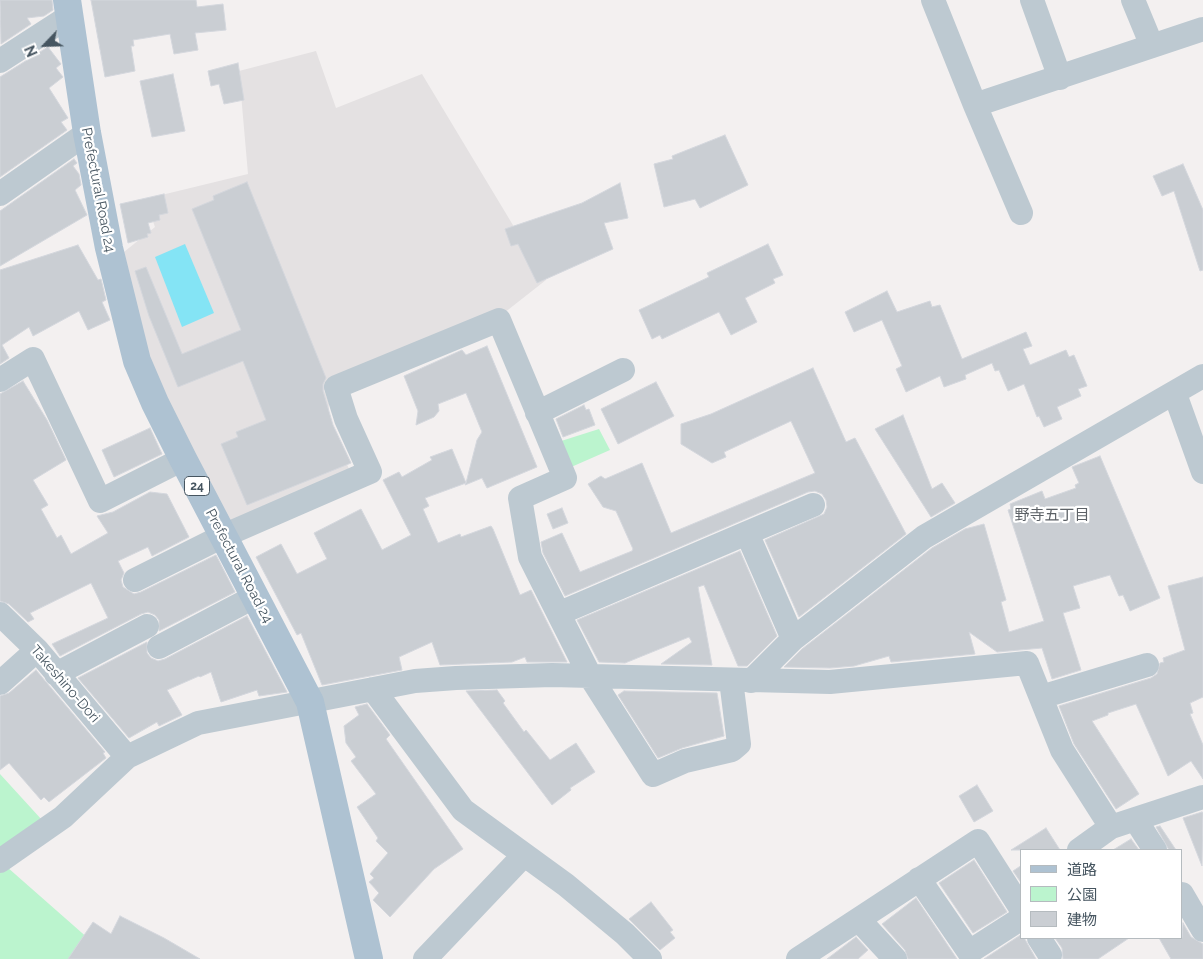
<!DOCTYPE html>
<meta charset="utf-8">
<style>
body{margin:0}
#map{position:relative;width:1203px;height:959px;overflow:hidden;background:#f3f0f0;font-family:Raleway,"Noto Sans JP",sans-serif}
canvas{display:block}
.legend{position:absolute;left:1020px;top:849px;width:162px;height:90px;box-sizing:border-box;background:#fff;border:1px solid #b5bbbf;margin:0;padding:6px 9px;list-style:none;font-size:15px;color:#465560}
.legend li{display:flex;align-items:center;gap:10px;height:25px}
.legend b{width:25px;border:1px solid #b5bbbf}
.north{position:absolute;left:20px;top:20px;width:50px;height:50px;-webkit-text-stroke:4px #fff;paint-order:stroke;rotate:246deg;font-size:14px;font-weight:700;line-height:20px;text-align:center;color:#465560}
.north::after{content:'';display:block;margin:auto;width:18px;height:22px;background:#465560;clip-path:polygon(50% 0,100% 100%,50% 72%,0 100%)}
</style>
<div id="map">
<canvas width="1203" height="959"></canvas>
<ul class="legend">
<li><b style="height:6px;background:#aec2d2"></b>道路</li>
<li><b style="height:14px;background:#bbf4ce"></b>公園</li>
<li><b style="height:14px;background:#caced3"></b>建物</li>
</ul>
<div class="north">N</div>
</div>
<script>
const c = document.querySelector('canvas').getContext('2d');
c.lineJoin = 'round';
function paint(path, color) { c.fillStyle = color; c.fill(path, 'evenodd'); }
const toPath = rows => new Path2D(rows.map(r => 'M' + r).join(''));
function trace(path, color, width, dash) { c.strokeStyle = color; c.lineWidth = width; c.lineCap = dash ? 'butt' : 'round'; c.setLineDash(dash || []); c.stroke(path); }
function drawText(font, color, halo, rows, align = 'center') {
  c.font = font + ' Raleway,"Noto Sans JP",sans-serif'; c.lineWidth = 4.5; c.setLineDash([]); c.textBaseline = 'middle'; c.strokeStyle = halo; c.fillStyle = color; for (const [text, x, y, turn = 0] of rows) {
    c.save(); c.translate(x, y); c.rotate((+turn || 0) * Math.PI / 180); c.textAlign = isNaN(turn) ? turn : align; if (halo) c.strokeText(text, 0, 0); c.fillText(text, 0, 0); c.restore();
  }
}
const education = toPath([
 [316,51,336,108,422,74,546,280,504,313,324,390,329,403,328,421,353,478,220,533,147,387,114,260,155,227,145,199,248,174,239,71]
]);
const green = toPath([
 [599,429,610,450,569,468,558,442],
 [0,774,42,820,0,851],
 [7,867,90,940,70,959,0,959,0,873]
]);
const water = toPath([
 [185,244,214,313,182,327,155,257]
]);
const building = toPath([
 [0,0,52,0,53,10,44,16,27,18,31,24,1,44,0,0],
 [91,0,196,0,197,7,223,4,226,30,195,33,198,50,174,54,170,34,133,40,134,46,131,46,135,71,105,77,91,0],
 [48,47,61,64,56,68,63,77,49,88,68,118,61,122,67,130,0,177,0,77,48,47],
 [238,63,244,100,224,104,219,84,211,86,208,71,238,63],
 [173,74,185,131,152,137,140,81,173,74],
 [725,135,748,185,700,208,695,199,664,207,654,164,673,159,672,156,725,135],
 [74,159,77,163,73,166,79,174,81,185,75,190,87,215,0,266,0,211,74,159],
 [1183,164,1203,210,1203,270,1200,271,1174,191,1162,196,1153,176,1183,164],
 [247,182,326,378,323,384,323,391,333,425,351,463,247,505,221,444,238,437,236,432,266,420,243,361,178,387,149,316,135,271,146,267,182,354,241,330,192,209,214,200,213,196,247,182],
 [620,183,628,218,604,223,613,249,537,283,518,244,511,246,505,229,582,203,620,183],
 [164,194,168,213,159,215,160,220,148,223,151,233,147,234,148,237,128,243,120,204,164,194],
 [768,244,783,275,773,279,775,283,745,298,757,322,731,335,719,312,662,339,660,335,652,339,639,310,709,277,707,273,768,244],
 [78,245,98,280,101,279,106,300,102,302,110,320,88,330,79,311,33,336,29,327,2,345,9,358,0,364,0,270,78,245],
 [887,291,897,312,930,301,932,307,940,305,962,359,1026,332,1032,346,1023,349,1030,365,1066,350,1069,357,1074,355,1087,386,1078,389,1081,396,1057,407,1062,419,1044,427,1039,416,1037,417,1024,384,1008,391,999,370,995,371,992,363,965,375,966,379,944,387,940,376,906,392,896,369,902,366,882,320,854,332,845,312,887,291],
 [487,346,537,467,487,488,482,478,465,485,466,483,425,498,429,506,423,509,438,543,460,534,461,537,491,526,493,529,520,595,531,590,567,662,527,662,525,657,512,662,440,665,432,642,399,657,402,670,322,685,301,633,297,635,256,557,281,544,297,574,327,559,314,533,361,509,382,550,411,535,383,480,399,472,402,477,432,460,430,457,452,449,466,483,477,440,482,432,466,393,438,404,439,411,434,417,416,425,418,411,404,376,462,350,466,355,487,346],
 [813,368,846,442,855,438,906,534,799,617,765,540,824,514,827,507,826,500,822,494,815,491,808,492,565,596,543,553,541,542,562,533,580,572,632,551,633,549,616,511,603,507,588,484,601,476,605,479,642,463,671,533,815,473,791,421,724,452,726,457,712,463,681,444,681,424,711,414,813,368],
 [23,381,47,420,66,460,33,480,48,505,41,509,57,538,61,535,71,554,108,533,97,516,113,512,150,492,167,494,189,537,152,556,148,547,118,561,124,573,121,580,123,587,134,594,141,592,216,555,235,592,159,631,159,620,155,615,148,612,141,614,60,656,52,644,108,618,91,583,30,613,34,619,28,622,9,604,0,601,0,394,23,381],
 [656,382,674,416,618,444,601,409,656,382],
 [584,405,586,410,589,409,595,425,563,437,556,419,584,405],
 [903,415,932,489,942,483,955,503,931,517,875,429,903,415],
 [150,428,162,454,114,477,102,450,150,428],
 [1100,456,1160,598,1130,611,1123,595,1119,596,1110,575,1073,586,1080,608,1063,613,1081,670,1052,679,1042,648,997,652,969,632,975,654,891,662,889,656,854,666,830,668,784,667,802,649,932,548,965,529,984,524,1006,600,1001,602,1009,632,1044,621,1008,510,1011,509,1010,504,1042,491,1045,499,1076,488,1075,485,1079,483,1072,467,1100,456],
 [562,508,568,523,553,529,547,514,562,508],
 [740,551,777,636,747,666,738,666,704,585,698,587,712,665,661,664,692,642,689,637,625,663,599,662,577,620,740,551],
 [1203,577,1203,697,1190,703,1193,713,1190,714,1203,745,1203,779,1191,761,1168,776,1136,704,1108,713,1108,715,1092,721,1139,794,1116,809,1074,744,1059,706,1151,678,1157,674,1160,663,1164,662,1163,658,1185,650,1168,586,1203,577],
 [247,616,287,692,259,696,257,690,221,702,211,672,200,677,199,676,167,690,182,715,159,726,157,722,129,738,78,678,147,642,147,653,151,658,158,661,165,659,247,616],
 [36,670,105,752,103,753,106,758,49,802,44,797,41,800,9,763,0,770,0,696,9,693,36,670],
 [497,690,505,701,503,703,524,732,526,730,550,760,576,743,595,772,570,788,571,790,552,805,466,691,497,690],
 [624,691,717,693,724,736,682,748,658,758,618,695,624,691],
 [367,704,390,735,386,739,463,849,434,869,390,917,373,900,379,893,369,882,374,878,370,874,388,853,376,841,378,838,357,807,376,794,351,761,356,757,346,743,344,726,359,715,355,707,367,704],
 [977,785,993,811,974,822,959,796,977,785],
 [1202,812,1203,813,1202,866,1183,818,1202,812],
 [1160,826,1176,850,1169,850,1156,827,1160,826],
 [1046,828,1060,850,1011,850,1046,828],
 [1131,839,1139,850,1113,850,1131,839],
 [974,860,1007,912,973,933,939,883,974,860],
 [1022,865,1022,884,1013,871,1022,865],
 [916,898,957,959,908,959,905,950,882,924,916,898],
 [651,902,673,930,670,932,675,938,660,950,629,919,651,902],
 [120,916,164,938,200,959,68,959,93,922,111,934,120,916],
 [1183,923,1191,937,1203,944,1203,959,1171,959,1159,938,1182,938,1183,923],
 [1022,934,1036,959,984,959,1022,934],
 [856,937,868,950,858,959,827,959,856,937],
 [1055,938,1129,938,1098,959,1063,959,1062,948,1055,938]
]);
const minor = toPath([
 [933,0,975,105,1203,29],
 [1032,0,1060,78],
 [1133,0,1152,46],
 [0,61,68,17],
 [975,105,1021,213],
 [0,194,87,133],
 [0,380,33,359,100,501,183,459],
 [1175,394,1203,472],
 [537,413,623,370],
 [747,533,813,505],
 [135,580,223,536,370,472,346,419,336,387,499,320,565,478,520,498,530,557,590,676,653,775,685,761,732,750,739,744,731,680],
 [560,613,747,533,793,639],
 [0,614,37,650,127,757],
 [159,647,256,596],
 [56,674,147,626],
 [751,681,793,639,924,537,1203,376],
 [0,683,37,650],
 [373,689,463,810,566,885,625,934,650,959],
 [1041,697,1147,665],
 [1135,819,1155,850],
 [1079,850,1111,827],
 [0,861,63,817,127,757,198,723,415,681,456,678,552,675,830,682,1027,663,1062,750,1111,827,1203,797],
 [919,879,969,952,1022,918],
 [1182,894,1203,930],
 [859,920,895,959],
 [1039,938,1050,955],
 [425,959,524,855],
 [798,959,978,841,1022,910]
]);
const major = toPath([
 [67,0,87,133,109,248,137,361,155,403,183,459,310,702,369,959]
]);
const shields = [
 [197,486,25]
];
const shieldNames = [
 ["24",197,486]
];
const streetNames = [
 ["Prefectural Road 24",98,190,79],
 ["Prefectural Road 24",239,566,62],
 ["Takeshino-Dori",65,684,49]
];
const neighbourhoodNames = [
 ["野寺五丁目",1052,515]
];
paint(education, '#e4e1e2');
paint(green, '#bbf4ce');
paint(water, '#84e4f5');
paint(building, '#caced3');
trace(building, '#d4d7dd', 1);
trace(minor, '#bdc9d1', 24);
trace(major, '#aec2d2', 28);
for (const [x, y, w] of shields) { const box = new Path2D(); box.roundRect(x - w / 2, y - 9.5, w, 19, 4); c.fillStyle = '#fff'; c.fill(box); trace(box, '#465560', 1); }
drawText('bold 12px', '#465560', null, shieldNames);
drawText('14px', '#465560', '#fff', streetNames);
drawText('15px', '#5c6166', '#fff', neighbourhoodNames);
</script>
